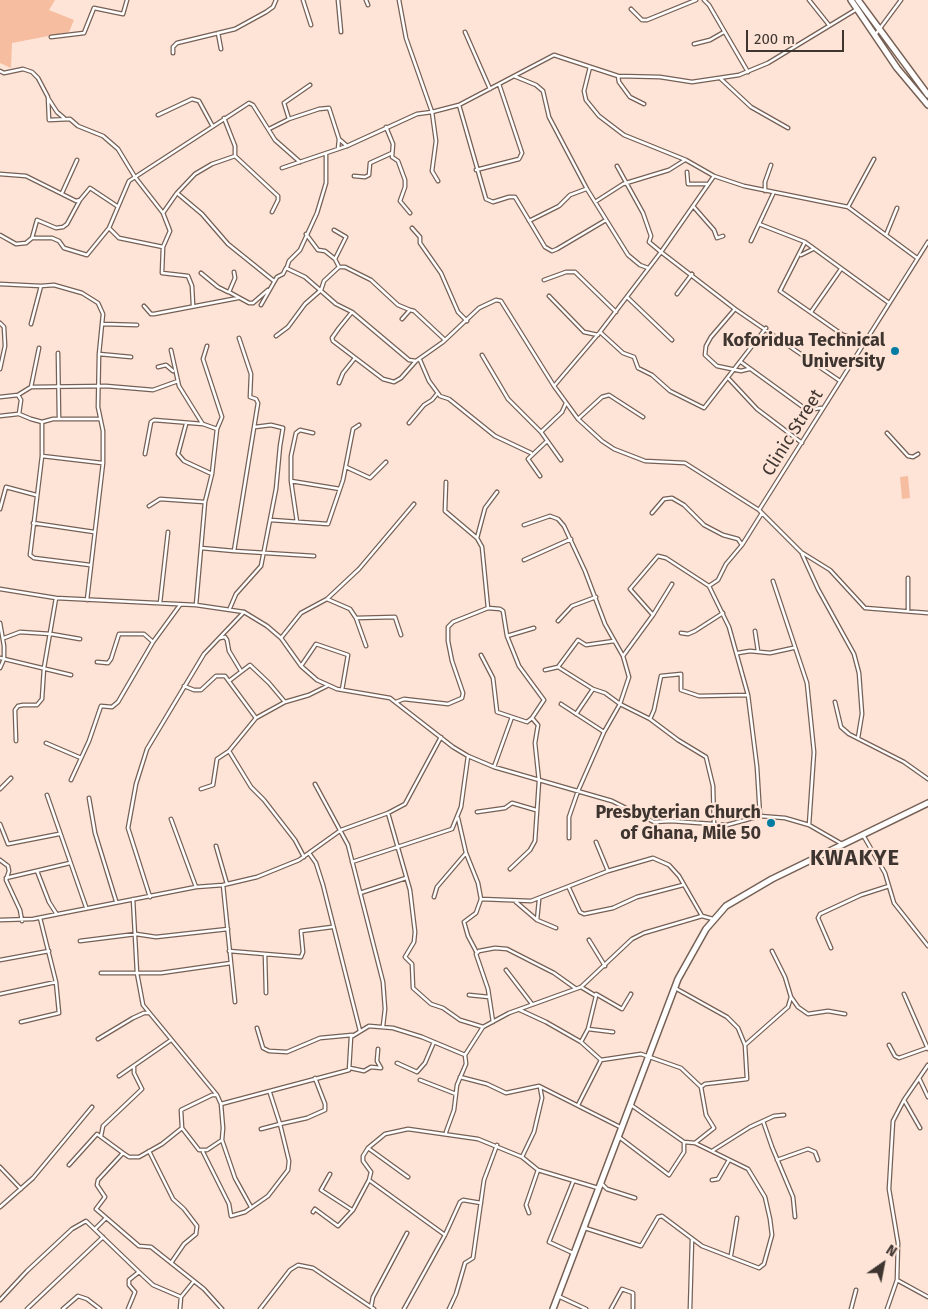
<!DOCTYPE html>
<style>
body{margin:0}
#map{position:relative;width:928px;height:1309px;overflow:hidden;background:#fde4d7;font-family:"Fira Sans",sans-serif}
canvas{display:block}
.north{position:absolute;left:858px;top:1239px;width:50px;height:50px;-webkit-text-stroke:4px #fde4d7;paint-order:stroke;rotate:33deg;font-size:14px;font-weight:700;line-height:20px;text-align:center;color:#3f3530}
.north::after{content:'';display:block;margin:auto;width:18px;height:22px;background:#3f3530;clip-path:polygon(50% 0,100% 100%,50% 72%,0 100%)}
.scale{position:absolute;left:746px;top:30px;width:98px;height:22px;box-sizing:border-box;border:2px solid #3f3530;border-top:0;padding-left:6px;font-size:15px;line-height:18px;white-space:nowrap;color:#3f3530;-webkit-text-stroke:4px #fde4d7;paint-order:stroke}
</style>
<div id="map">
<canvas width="928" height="1309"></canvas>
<div class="north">N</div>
<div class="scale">200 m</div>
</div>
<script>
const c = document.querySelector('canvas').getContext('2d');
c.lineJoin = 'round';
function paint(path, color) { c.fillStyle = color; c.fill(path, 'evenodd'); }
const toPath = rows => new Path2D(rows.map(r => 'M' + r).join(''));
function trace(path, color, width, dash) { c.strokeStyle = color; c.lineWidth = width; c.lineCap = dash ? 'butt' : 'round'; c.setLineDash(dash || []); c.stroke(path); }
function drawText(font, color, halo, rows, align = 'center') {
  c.font = font + ' "Fira Sans",sans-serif'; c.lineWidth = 4.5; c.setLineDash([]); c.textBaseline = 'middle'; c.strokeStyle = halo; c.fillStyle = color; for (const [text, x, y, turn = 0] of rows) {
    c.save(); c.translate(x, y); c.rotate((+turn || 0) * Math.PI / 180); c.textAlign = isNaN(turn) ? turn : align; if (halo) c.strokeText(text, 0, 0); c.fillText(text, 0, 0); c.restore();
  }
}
const green = toPath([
 [0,0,55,0,49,10,74,20,69,32,12,43,11,68,0,63],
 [908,476,910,498,902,499,900,477]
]);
const street = toPath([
 [303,0,311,25],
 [338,0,341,32],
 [366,0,368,5],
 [399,0,406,38,432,112,459,105,554,55,618,76,660,77,692,82,739,75,768,63,857,9],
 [704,0,709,5,748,72],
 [809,0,829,25],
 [631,9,642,20,647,20,696,0],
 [465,32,490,89],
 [218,33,221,49],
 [875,35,901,0],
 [51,37,84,33,94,8,123,14,127,0],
 [694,44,710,40,724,32],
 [173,53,173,47,177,43,235,29,266,12,273,7,276,0],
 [590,67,584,91,586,100,599,116,624,135,686,160,714,176,744,186,848,207,917,258],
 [0,71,4,73,23,69,32,72,38,78,48,97,49,120,70,119,78,126,103,136,118,149,135,177,163,213],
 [514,76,536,85,543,91,549,117,587,189,628,255,640,265,648,268],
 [618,76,619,82,630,97,644,104],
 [721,79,751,107,788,128],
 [310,85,284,103,289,119,319,109,329,108,339,139,338,149],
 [48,98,57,112,64,118],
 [459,105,486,199,493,202,509,197,515,197,545,247,552,251,557,249,606,220],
 [158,115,192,99,199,101,212,125],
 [224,118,235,146,235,156],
 [386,127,393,144,392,157,398,161,405,180,405,187,400,201,410,213],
 [269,129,289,119],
 [339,139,347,146],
 [282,168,347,146,417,114,432,112,436,141,432,171,438,181],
 [476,170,519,159,522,153,499,84],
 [687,172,688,184,708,184],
 [0,174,26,176,76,201,80,200,90,188,117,206],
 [354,176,365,177,369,175,370,163,392,153],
 [714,176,661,252,735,309,840,381],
 [765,191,765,182,771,165],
 [62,193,77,160],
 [177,193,202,214,228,244,274,281],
 [773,194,759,224,805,242,889,303],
 [595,202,623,184,669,170,685,160],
 [693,206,714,230,717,238,723,236],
 [848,207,874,159],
 [529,221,559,206,570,195,586,189],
 [109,228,119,238,163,247,170,231,163,213,177,193,195,174,212,164,235,156,278,196,278,200,272,212],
 [412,228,420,237,420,243,441,273,458,312,467,321],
 [334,230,346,237,335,259,339,267],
 [306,234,318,250,325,251,335,259],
 [0,235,16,244,26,243,32,238,37,220,56,228,63,227,67,224,80,200],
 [886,235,897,208],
 [32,238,52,238,59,241,64,248,87,255,109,228,129,181,249,103,253,105,275,140,300,162],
 [751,241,759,224],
 [805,242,780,291,843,335,865,342],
 [163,247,162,273,188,276,192,286,193,305],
 [801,255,813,249],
 [287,267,289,261,300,250,317,213,326,183,326,154],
 [234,272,235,278,229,292,249,303,253,303,268,290],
 [201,273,218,287,228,292],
 [544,280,566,272,575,272,616,312],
 [0,284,41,286,31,324],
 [41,286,54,285,82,293,98,303,103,314,99,354,98,407,103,431,103,463,87,600],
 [677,294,692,274],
 [549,296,584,332,598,335],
 [627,297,672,340],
 [261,305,277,277,283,274,286,268,305,277,336,304,352,312,409,360,416,361],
 [144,306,151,314,154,314,238,298],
 [735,309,711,337,706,346,705,355,717,366,741,371,749,369],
 [352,312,339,328,332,338,333,341,383,379,394,382,401,378,416,361,443,342,479,308,496,300,501,301,554,386,600,332,661,252,649,242,651,236,643,213,617,166],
 [811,312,841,269],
 [402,319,410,310,414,311,445,340],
 [0,323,4,327,5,346,0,369],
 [103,324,137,325],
 [600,332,623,353,634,357,638,368,652,375,670,391,704,408,766,328],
 [276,336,288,327,305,304,321,290,324,281,339,267,345,267,371,280,398,305,410,310],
 [239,338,251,374,250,397,256,399,258,403,234,551,314,556],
 [171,350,179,386,202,423],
 [58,353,59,419],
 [99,354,131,357],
 [482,355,508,399,541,432,561,460],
 [420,360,429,381,440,396,449,399,495,436,531,453],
 [741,362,807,410,821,408],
 [158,367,166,365,173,371],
 [729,379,757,409,802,443],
 [339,383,343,373,355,358],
 [554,386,578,419,602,441,614,449,645,461,685,463,759,510,801,552,830,570,865,608,928,613],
 [31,387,39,348],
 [18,395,21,400,19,414,31,419,42,422,53,419,100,419],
 [0,397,18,395,31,387,106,386,153,390,178,381],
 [0,416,18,414],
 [578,419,602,397,609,395,643,417],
 [42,422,42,456,30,555,34,558,90,565],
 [409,423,424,405,432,400,437,394],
 [186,424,178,454,184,461,212,474],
 [541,432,562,412,566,403],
 [887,433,908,456,913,457,918,454],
 [145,454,151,422,154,420,203,424,217,429],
 [42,456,102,463],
 [346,467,370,478,386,462],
 [540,476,528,459,547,441],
 [291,481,291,456,296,433,300,430,313,433],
 [446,482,445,511,477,538,482,547,488,608],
 [149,506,160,499,204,502],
 [0,509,6,487,36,495],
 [759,510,928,242],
 [652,513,664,499,672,498,684,505,704,525,723,535,738,539,742,545,726,564,718,580,709,586],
 [271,520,328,524,343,480,353,429,359,425],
 [297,522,291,481,340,489],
 [33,523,94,532],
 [524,525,550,516,558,519,564,526,585,571,605,624,623,656,629,677,620,704,604,732,578,791,569,817,569,838],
 [477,538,485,508,497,492],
 [742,545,762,513],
 [201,548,234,551],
 [802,554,818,589,854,654,859,673,862,714,858,738],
 [524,560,571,539],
 [773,581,807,683,814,752,809,825],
 [0,589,56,598,196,605,244,612,267,626,281,638,301,666,317,680,337,689,390,698,453,747,468,756,494,767,612,801,654,822,671,821,727,825,760,816,785,818,809,825,842,844],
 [327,599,350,609,356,618,366,646],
 [160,603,168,532],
 [196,605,205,502,212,474,217,429,222,417,203,359,207,346],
 [230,608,236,594,261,566,276,489,280,446,283,428,271,425,255,427],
 [908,610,908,578],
 [653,615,672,584],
 [356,618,395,617,401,635],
 [558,621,572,606,596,597],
 [0,623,4,646,4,659,0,668],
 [755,631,758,651],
 [681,633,688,634,695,631,723,613],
 [507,636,519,666,544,700,532,718],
 [4,638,20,632,51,634,80,639],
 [220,638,225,637,227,640,229,651,241,671],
 [281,638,301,613,327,599,359,569,414,504],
 [738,653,750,651,770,653,793,648],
 [481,655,493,678,497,712,512,717,494,767],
 [623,656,653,615,630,589,658,556,666,558,709,586,729,627,748,695,757,767,760,816],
 [0,658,71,675],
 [97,662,108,663,111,659,119,634,144,634,153,642],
 [301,666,316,644,348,655,342,690],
 [558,667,578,640,586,645,614,641],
 [545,670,558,667,593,689,605,693,620,704,650,719,678,740,706,757,713,786,714,824],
 [229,681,250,665,269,683,285,702],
 [184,686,194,690,201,690,216,676,225,676,256,718],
 [396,702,404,699,448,704,462,698,463,693,452,661,448,641,448,627,453,622,488,608,500,609,503,611,507,636,534,628],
 [835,702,841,727,849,734,904,762,928,779],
 [561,704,604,732],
 [576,714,593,689],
 [650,719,654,710,661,676,681,674,681,690,699,696,748,695],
 [16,741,15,710,18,706,23,705,37,705,42,699,44,668,56,598],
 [46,743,81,758],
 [229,751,251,787,264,800,295,840,304,857],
 [71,780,89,741,101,706,112,707,118,702,153,642,180,605],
 [315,784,348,845,383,982,385,1009,383,1026],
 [0,789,11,778],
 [201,789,213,785,217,759,229,751,256,718,285,702,309,695,327,686],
 [47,795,86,907],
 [89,798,95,833,116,901],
 [477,812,505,808,512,803,536,810],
 [388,813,410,890,415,932,414,942,405,957,412,964,413,988,431,1004,443,1008,460,1020,483,1027],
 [458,818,466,853,478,883,481,899,476,913,464,922,468,936,477,953],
 [171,819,196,887],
 [0,824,8,844,59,834],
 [863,835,885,873,894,903,928,946],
 [596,842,608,871],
 [216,846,227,884],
 [309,853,316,863,323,885,360,1031],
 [0,860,8,866,9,871,6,880,20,910,22,921],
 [352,862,452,829,461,807,468,756],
 [510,869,530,850,535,841,539,781,535,743,538,725,532,718,527,722,512,717],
 [37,871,49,902,56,913],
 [6,878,70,863],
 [223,885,235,1002],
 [569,888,580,912,584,914,613,908,637,897,683,885],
 [360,893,406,878],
 [150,897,128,828,136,784,147,749,204,654,244,612],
 [434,897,437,887,466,853],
 [133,899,137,973,143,1005,217,1095],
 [481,899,531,901,608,871,653,858,669,865,679,876,702,916],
 [516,902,537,920,556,928],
 [0,920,33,919,196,887,223,885,257,877,299,860,341,830,388,813,405,804,441,737],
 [537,920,539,900],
 [589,940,605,966],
 [80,941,136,934,156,937,228,929],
 [831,948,818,918,820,914,861,895,889,886],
 [229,951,301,957,303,952,301,931,332,927],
 [265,954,266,993],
 [0,960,49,951],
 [506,970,532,1004],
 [101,973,161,973,231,963],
 [675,988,727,1017,738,1028,745,1045,747,1079,705,1084,701,1087],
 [0,994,56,982],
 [596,994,622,1009,631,994],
 [904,994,928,1049],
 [469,995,489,997],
 [791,997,798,1007,808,1014,828,1011,845,1014],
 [520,1010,546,1022,581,1042,601,1060,641,1054,681,1068,701,1087,706,1115,714,1128,695,1143],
 [21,1022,59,1013,56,982,40,918],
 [493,1022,488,989,476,954,479,951,495,948,507,949,554,973,575,988],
 [257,1028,263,1048,269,1051,287,1052,320,1038,352,1035],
 [588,1029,613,1032],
 [98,1039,133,1018,144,1013,149,1013],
 [581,1042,588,1029,596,996,581,987],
 [745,1045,788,1007,791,997,785,977,772,951],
 [889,1045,895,1056,899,1058,927,1048],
 [397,1063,417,1072,425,1063,434,1042],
 [350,1068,364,1071,371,1067,381,1068,377,1061,378,1049],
 [119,1076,171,1040],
 [460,1077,487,1084,506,1093,539,1086,622,1128],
 [919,1078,928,1097],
 [420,1080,456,1094],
 [578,1105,601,1060],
 [763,1121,772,1147,793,1197,795,1217],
 [182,1128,199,1150,207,1150,222,1140,223,1128,221,1104],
 [920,1128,904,1100,928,1065],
 [261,1129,280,1124,270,1093],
 [446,1132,454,1110,457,1085,466,1064,465,1055],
 [101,1136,103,1126,142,1089,134,1073,134,1066],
 [619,1137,669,1175,684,1152,684,1142],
 [222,1140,235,1178,251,1207],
 [368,1148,408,1177],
 [149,1151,173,1199,184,1209,197,1226,196,1234,184,1244,171,1263],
 [712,1151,750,1127,774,1116,784,1115],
 [203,1152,229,1204,231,1216,245,1212,268,1196,288,1170,289,1161,280,1124,307,1118,325,1110,325,1104,315,1078],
 [522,1157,534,1132,542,1098,540,1087],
 [777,1160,808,1149,815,1152,818,1160],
 [69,1165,97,1134,123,1153],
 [0,1167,21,1189],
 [330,1174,321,1190,352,1210],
 [369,1180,445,1235],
 [712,1180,718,1179,729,1160],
 [601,1183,607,1189,635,1198],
 [0,1207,33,1178,92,1107],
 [313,1212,315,1209,338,1226,353,1210,369,1180,371,1172,363,1161,363,1156,368,1148,385,1134,408,1129,478,1139,522,1157,538,1170,598,1188],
 [529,1213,526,1205,538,1170],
 [585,1228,641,1246,658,1217,662,1216,702,1246,759,1268,764,1264,772,1235,770,1219,765,1197,748,1169,695,1143,684,1142,631,1105],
 [95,1229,106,1218],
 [573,1253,549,1242,573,1182],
 [731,1255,737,1218],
 [139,1272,153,1285,181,1297,194,1281],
 [897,1280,898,1243,889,1189,893,1121,904,1100],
 [558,1296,586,1309],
 [0,1300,27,1271,72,1229,86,1221,139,1272,129,1280,129,1285,135,1292,128,1309],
 [371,1307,373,1297,407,1233],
 [27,1309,103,1237],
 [63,1309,78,1296,87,1299,100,1309],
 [180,1309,181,1297],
 [222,1309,204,1289,151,1247,139,1246,96,1209,105,1197,97,1185,98,1180,123,1153,129,1157,139,1157,162,1144,182,1128,181,1110,212,1095,217,1095,221,1104,349,1070,351,1037,369,1026,393,1028,422,1037,465,1055,483,1027,509,1013,581,987,632,939,644,933,702,916,713,919],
 [260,1309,290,1270,298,1265,313,1268,374,1309],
 [404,1309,445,1235,460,1202,463,1200,481,1203],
 [449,1309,456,1294,465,1263,473,1258,484,1180,497,1145],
 [611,1309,622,1289,633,1293,633,1308],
 [690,1309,692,1239],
 [851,1309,856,1290],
 [887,1309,897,1280,928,1297]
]);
const highway = toPath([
 [851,0,897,68,928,105],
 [858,0,928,95],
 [553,1309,678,979,706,929,726,906,772,879,928,803]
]);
const markers = [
 [895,351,5,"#007ca2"],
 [771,823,5,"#007ca2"]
];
const poiNames = [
 ["Koforidua Technical",885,341],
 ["University",885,362],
 ["Presbyterian Church",761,813],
 ["of Ghana, Mile 50",761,834]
];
const streetNames = [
 ["Clinic Street",793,433,-58]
];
const districtNames = [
 ["KWAKYE",855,859]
];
paint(green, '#f6bda0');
trace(street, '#766055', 5);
trace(highway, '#766055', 8);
trace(street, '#fff', 2.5);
trace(highway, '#fff', 5);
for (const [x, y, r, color] of markers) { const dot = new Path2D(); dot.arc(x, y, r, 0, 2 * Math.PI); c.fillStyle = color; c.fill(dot); trace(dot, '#fde4d7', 2); }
drawText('bold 18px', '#3f3530', '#fde4d7', poiNames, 'right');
drawText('18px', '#3f3530', '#fde4d7', streetNames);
c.letterSpacing = '1px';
drawText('bold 22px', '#3f3530', '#fde4d7', districtNames);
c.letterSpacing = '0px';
</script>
